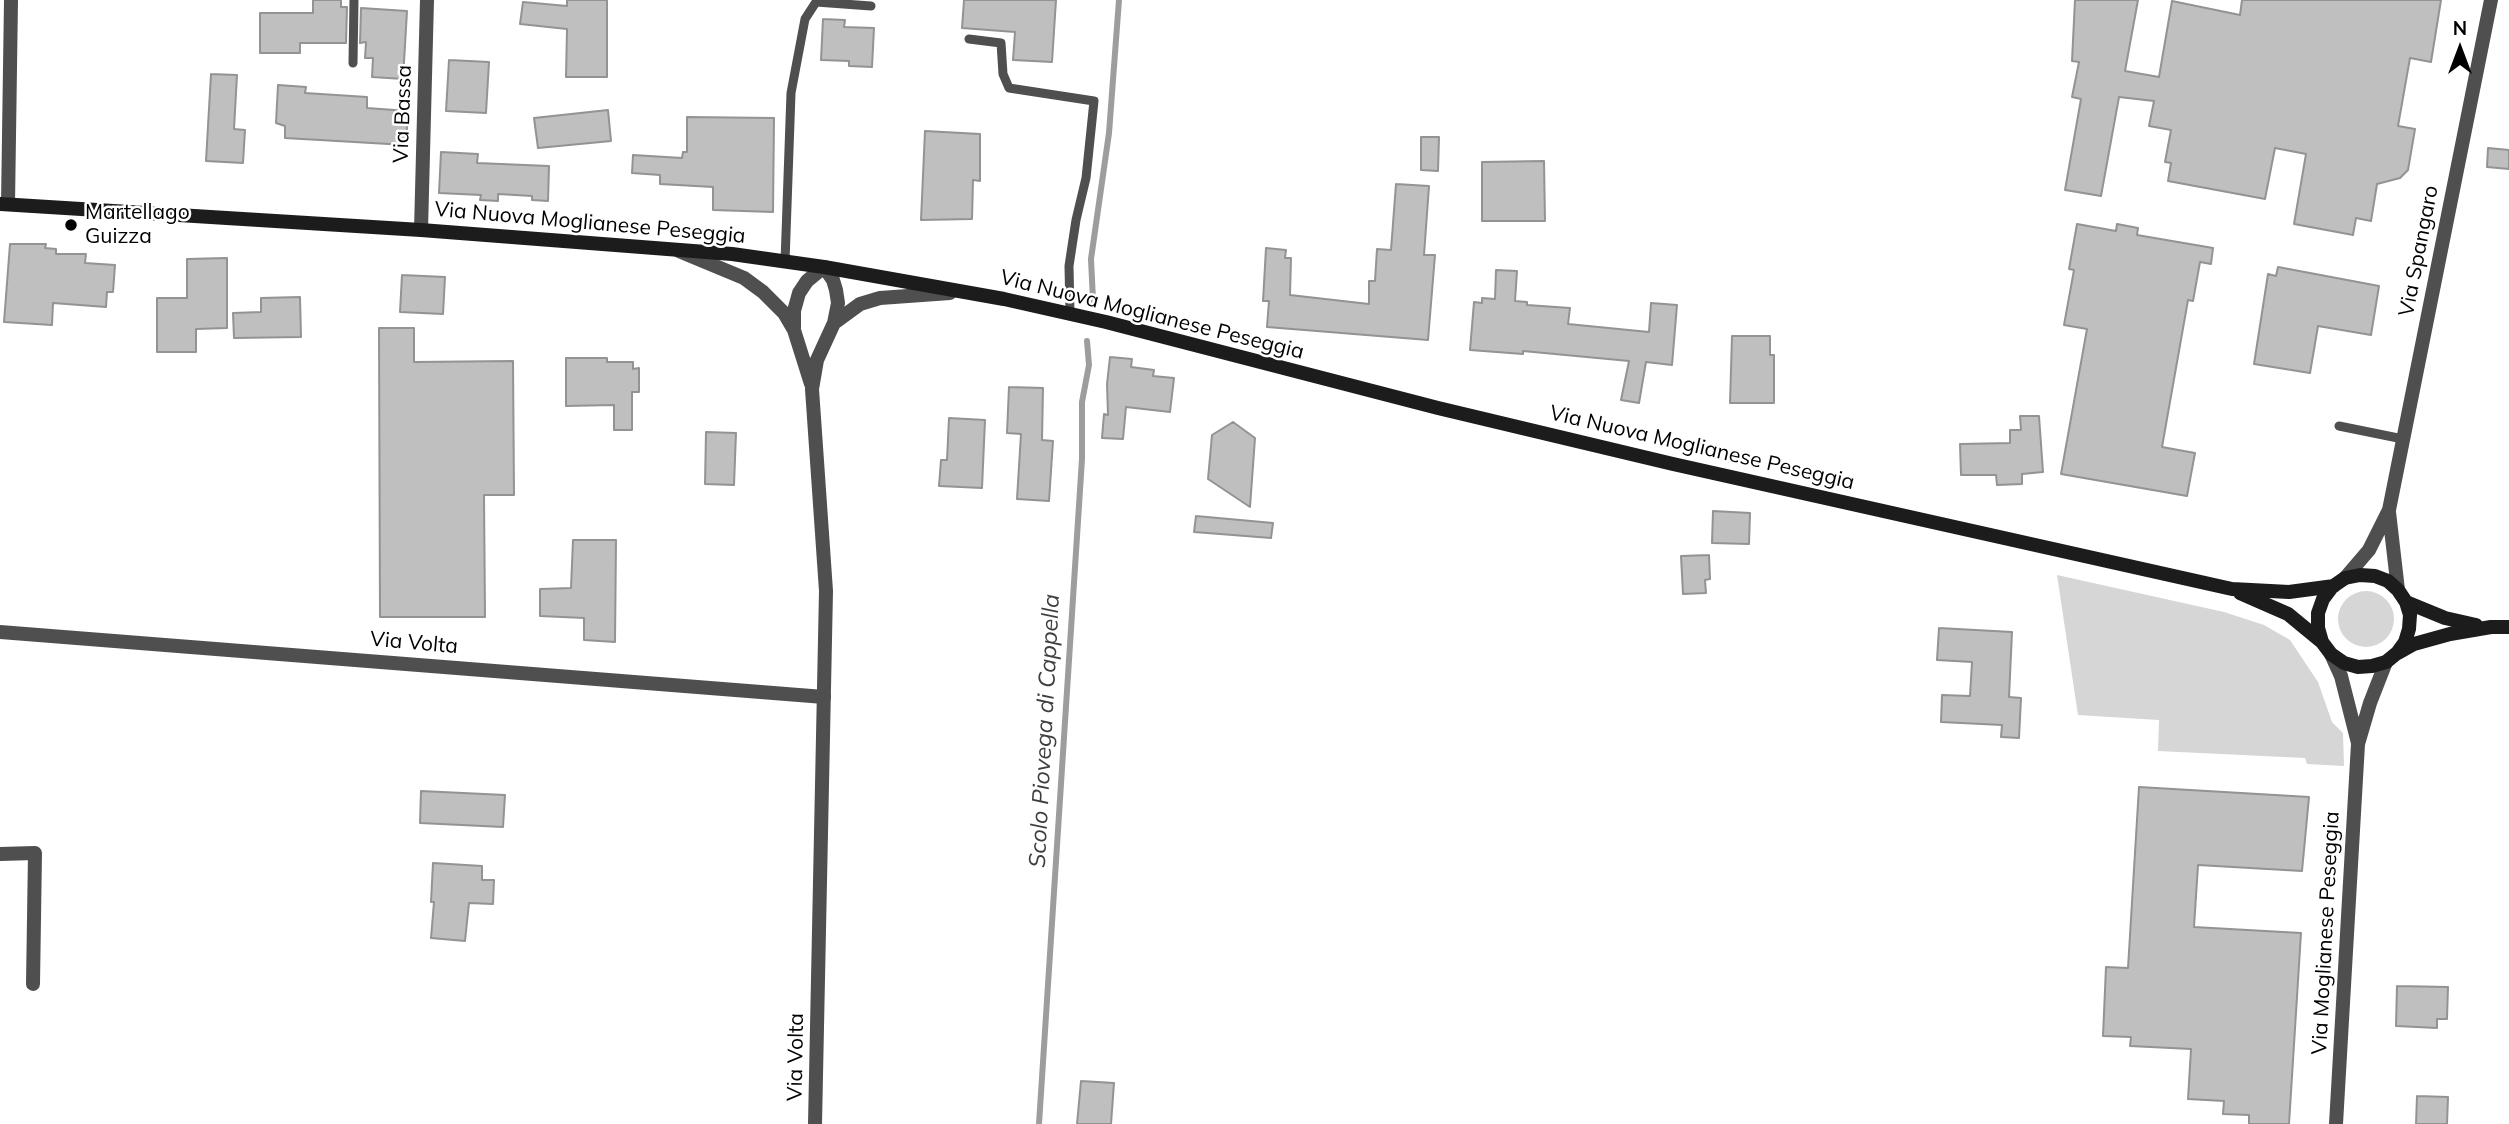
<!DOCTYPE html>
<style>
body{margin:0}
#map{position:relative;width:2509px;height:1124px;overflow:hidden;background:#fff;font-family:Mulish,sans-serif}
canvas{display:block}
.north{position:absolute;left:2425px;top:14px;width:70px;height:70px;-webkit-text-stroke:5px #fff;paint-order:stroke;rotate:0deg;font-size:19px;font-weight:700;line-height:28px;text-align:center;color:#000}
.north::after{content:'';display:block;margin:auto;width:24px;height:32px;background:#000;clip-path:polygon(50% 0,100% 100%,50% 72%,0 100%)}
</style>
<div id="map">
<canvas width="2509" height="1124"></canvas>
<div class="north">N</div>
</div>
<script>
const c = document.querySelector('canvas').getContext('2d');
c.lineJoin = 'round';
function paint(path, color) { c.fillStyle = color; c.fill(path, 'evenodd'); }
const toPath = rows => new Path2D(rows.map(r => 'M' + r).join(''));
function trace(path, color, width, dash) { c.strokeStyle = color; c.lineWidth = width; c.lineCap = dash ? 'butt' : 'round'; c.setLineDash(dash || []); c.stroke(path); }
function drawText(font, color, halo, rows, align = 'center') {
  c.font = font + ' Mulish,sans-serif'; c.lineWidth = 5; c.setLineDash([]); c.textBaseline = 'middle'; c.strokeStyle = halo; c.fillStyle = color; for (const [text, x, y, turn = 0] of rows) {
    c.save(); c.translate(x, y); c.rotate((+turn || 0) * Math.PI / 180); c.textAlign = isNaN(turn) ? turn : align; if (halo) c.strokeText(text, 0, 0); c.fillText(text, 0, 0); c.restore();
  }
}
const green = toPath([
 [2057,575,2224,612,2264,625,2290,640,2318,682,2332,722,2343,733,2344,766,2307,764,2305,758,2158,751,2159,720,2078,715],
 '2338 619a28 28 0 1 1 56 0a28 28 0 1 1-56 0Z'
]);
const stream = toPath([
 [1093,300,1091,259,1109,133,1119,0],
 [1039,1124,1082,459,1082,402,1089,365,1087,341]
]);
const building = toPath([
 [313,0,341,0,341,7,347,7,346,43,300,43,300,53,260,53,260,13,313,13,313,0],
 [567,0,607,0,607,77,566,77,567,29,520,24,523,2,567,6,567,0],
 [964,0,1056,0,1052,62,1013,60,1015,32,962,28,964,0],
 [2075,0,2138,0,2125,71,2159,77,2172,1,2240,15,2242,0,2441,0,2431,62,2410,58,2398,126,2415,129,2408,170,2400,178,2377,184,2371,221,2356,218,2353,235,2294,224,2306,154,2275,148,2265,199,2168,181,2171,163,2165,162,2171,130,2149,126,2154,101,2119,97,2101,196,2065,190,2081,99,2072,97,2079,62,2072,61,2075,0],
 [361,8,407,11,403,79,372,77,373,58,365,58,366,42,360,43,361,8],
 [823,19,845,20,844,27,874,28,872,67,849,66,849,61,821,60,823,19],
 [449,60,489,62,486,113,446,111,449,60],
 [211,74,237,75,234,129,245,130,243,163,206,161,211,74],
 [278,85,306,87,305,93,367,97,367,108,408,111,406,145,285,138,285,126,276,123,278,85],
 [608,110,611,141,538,148,534,118,608,110],
 [687,117,774,118,773,212,713,210,713,187,660,184,660,175,632,173,633,155,682,158,683,152,687,152,687,117],
 [925,131,980,134,980,181,973,180,972,219,921,220,925,131],
 [1421,137,1439,137,1438,171,1421,170,1421,137],
 [2488,148,2509,150,2509,169,2487,167,2488,148],
 [441,152,478,154,477,163,549,166,548,201,532,200,532,196,498,194,498,201,480,200,481,195,439,193,441,152],
 [1544,161,1545,221,1482,221,1482,162,1544,161],
 [1396,184,1429,186,1424,255,1435,255,1428,340,1267,327,1269,301,1263,301,1266,248,1286,250,1285,258,1291,258,1290,295,1369,304,1369,281,1375,281,1377,249,1391,250,1396,184],
 [2077,224,2116,231,2117,224,2138,228,2137,235,2213,248,2211,264,2200,262,2193,301,2188,300,2162,447,2195,453,2187,496,2061,474,2087,329,2064,325,2074,270,2069,269,2077,224],
 [10,244,46,244,45,248,56,249,56,254,86,254,85,263,115,265,113,292,107,292,106,307,53,303,52,325,4,322,10,244],
 [227,258,227,328,196,329,196,352,157,352,157,298,187,298,187,259,227,258],
 [2278,267,2379,286,2371,335,2318,326,2310,373,2254,364,2268,274,2276,276,2278,267],
 [1496,270,1517,271,1515,301,1527,302,1527,305,1570,308,1568,324,1649,332,1651,303,1677,305,1672,365,1646,362,1639,403,1621,400,1629,361,1523,351,1523,354,1470,350,1474,302,1482,303,1482,298,1495,299,1496,270],
 [402,275,445,277,443,314,400,312,402,275],
 [300,297,301,337,234,338,233,313,261,312,261,298,300,297],
 [379,328,414,328,414,362,513,361,514,495,484,495,485,617,380,617,379,328],
 [1732,336,1770,336,1770,355,1774,355,1774,403,1730,403,1732,336],
 [1110,357,1132,359,1131,367,1154,370,1153,376,1174,378,1170,412,1126,407,1123,439,1102,438,1104,414,1108,415,1107,384,1110,357],
 [566,358,607,358,607,362,633,362,633,369,639,368,639,392,632,392,632,430,614,430,614,405,566,406,566,358],
 [1009,387,1043,388,1042,440,1053,441,1049,501,1017,499,1021,434,1007,433,1009,387],
 [2020,416,2039,416,2043,472,2022,474,2022,484,1997,485,1996,475,1961,475,1960,444,2010,443,2010,430,2021,430,2020,416],
 [949,418,985,420,982,488,939,486,941,460,947,460,949,418],
 [1233,422,1255,438,1250,507,1208,479,1212,435,1233,422],
 [706,432,736,433,734,485,705,484,706,432],
 [1713,511,1750,513,1749,544,1712,543,1713,511],
 [1196,516,1273,523,1271,538,1194,532,1196,516],
 [573,540,616,540,615,642,584,640,584,618,540,616,540,589,571,588,573,540],
 [1709,555,1710,579,1705,580,1706,593,1683,594,1681,556,1709,555],
 [1939,628,2012,632,2009,697,2021,698,2019,738,2001,737,2002,725,1941,722,1942,695,1970,696,1972,662,1937,660,1939,628],
 [2139,787,2309,797,2302,871,2198,865,2194,927,2301,933,2289,1124,2249,1124,2249,1115,2223,1114,2224,1101,2188,1099,2191,1049,2130,1046,2131,1037,2103,1036,2106,967,2128,968,2139,787],
 [421,791,505,795,503,827,420,823,421,791],
 [433,863,482,866,482,880,494,880,493,904,469,903,465,941,431,938,434,902,431,902,433,863],
 [2397,986,2448,987,2447,1019,2437,1019,2437,1028,2396,1026,2397,986],
 [1081,1081,1114,1083,1111,1124,1077,1124,1081,1081],
 [2417,1096,2448,1097,2447,1124,2416,1124,2417,1096]
]);
const service = toPath([
 [969,39,1001,43,1003,74,1009,88,1094,101,1086,178,1076,220,1069,266,1070,314],
 [353,63,354,0],
 [785,262,791,93,805,19,816,2,871,6],
 [2339,426,2403,439]
]);
const minor = toPath([
 [8,204,11,0],
 [421,230,427,0],
 [0,632,824,697],
 [0,854,35,853,33,984]
]);
const tertiary = toPath([
 [679,251,744,278,763,292,784,313,794,330,811,384],
 [794,328,794,311,799,293,807,281,824,267,833,280,836,290,838,303,834,323],
 [2389,512,2398,590],
 [2345,578,2369,550,2389,510,2491,0],
 [2331,654,2341,676,2358,743],
 [815,1124,826,591,812,389,817,360,834,323,860,304,880,298,950,293],
 [2336,1124,2358,744,2370,703,2386,662]
]);
const secondary = toPath([
 [0,204,421,230,732,254,824,267,1004,299,1106,322,1438,408,1673,464,2232,589,2289,592,2334,586],
 [2240,593,2288,614,2322,642,2331,654,2344,663,2358,667,2372,666,2386,662,2397,653,2405,642,2409,629,2410,615,2406,602,2398,590,2388,581,2375,576,2360,575,2345,578,2332,587,2323,599,2318,613,2318,628,2322,642],
 [2406,602,2445,618,2476,625],
 [2398,653,2414,644,2450,634,2491,627,2509,627]
]);
const markers = [
 [71,225,7,"#000"]
];
const streetNames = [
 ["Via Bassa",403,114,-88],
 ["Via Nuova Moglianese Peseggia",590,223,5],
 ["Via Spangaro",2419,251,-79],
 ["Via Nuova Moglianese Peseggia",1152,315,14],
 ["Via Nuova Moglianese Peseggia",1702,448,13],
 ["Via Volta",414,643,5],
 ["Via Moglianese Peseggia",2326,933,-87],
 ["Via Volta",796,1057,-89]
];
const poiNames = [
 ["Martellago",85,213],
 ["Guizza",85,237]
];
const waterNames = [
 ["Scolo Piovega di Cappella",1045,731,-87]
];
paint(green, '#d6d6d6');
trace(stream, '#9d9d9d', 6);
paint(building, '#bfbfbf');
trace(building, '#939393', 2);
trace(service, '#4f4f4f', 9);
trace(minor, '#4f4f4f', 14);
trace(tertiary, '#4f4f4f', 14);
trace(secondary, '#1c1c1c', 14);
for (const [x, y, r, color] of markers) { const dot = new Path2D(); dot.arc(x, y, r, 0, 2 * Math.PI); c.fillStyle = color; c.fill(dot); trace(dot, '#fff', 2.5); }
drawText('21px', '#000', '#fff', streetNames);
drawText('21px', '#000', '#fff', poiNames, 'left');
drawText('italic 23px', '#3e3e3e', '#fff', waterNames);
</script>
